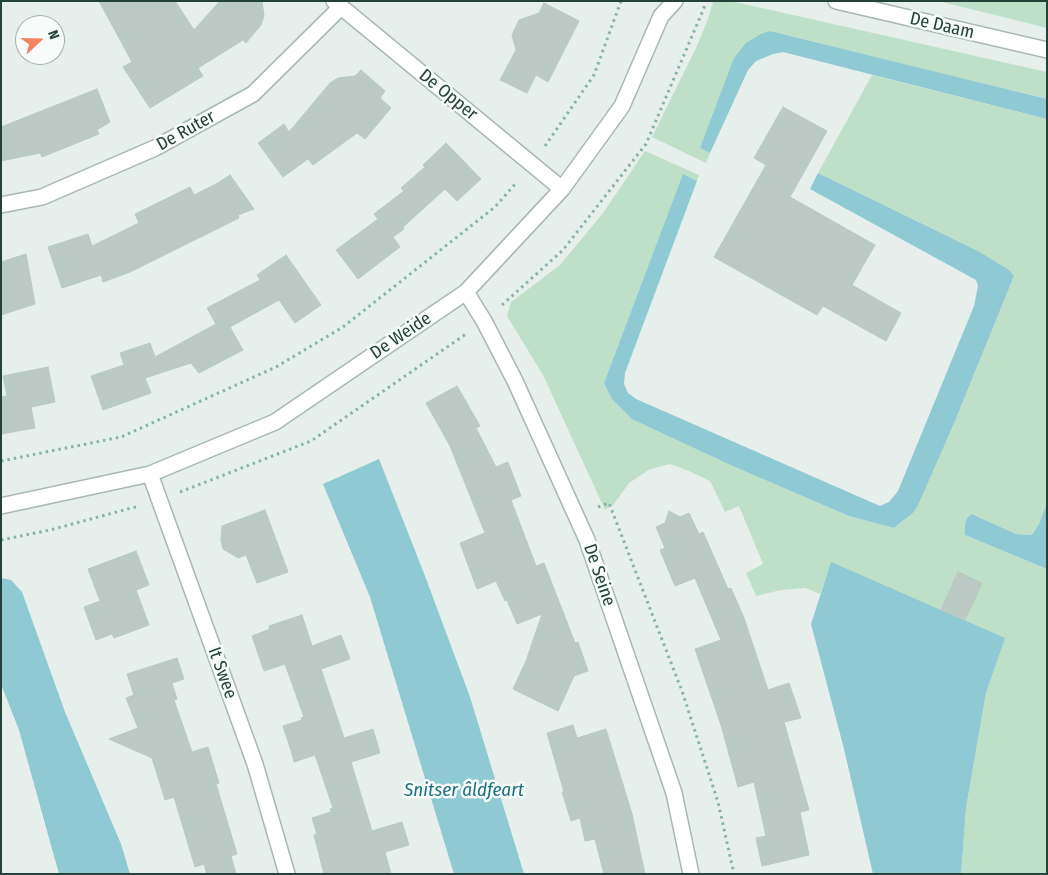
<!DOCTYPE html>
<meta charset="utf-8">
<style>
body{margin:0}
#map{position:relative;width:1048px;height:875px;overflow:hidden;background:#e6efeb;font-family:"Fira Sans Condensed",sans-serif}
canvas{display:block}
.frame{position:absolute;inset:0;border:2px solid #24423a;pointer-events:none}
.north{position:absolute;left:15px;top:15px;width:50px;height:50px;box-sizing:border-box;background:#f7fbf9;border:1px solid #a3b1ad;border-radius:50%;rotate:69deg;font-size:14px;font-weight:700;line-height:20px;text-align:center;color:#24423a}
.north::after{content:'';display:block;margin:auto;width:18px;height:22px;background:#f4845f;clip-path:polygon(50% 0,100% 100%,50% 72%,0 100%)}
</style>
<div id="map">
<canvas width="1048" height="875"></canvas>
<div class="frame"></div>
<div class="north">N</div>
</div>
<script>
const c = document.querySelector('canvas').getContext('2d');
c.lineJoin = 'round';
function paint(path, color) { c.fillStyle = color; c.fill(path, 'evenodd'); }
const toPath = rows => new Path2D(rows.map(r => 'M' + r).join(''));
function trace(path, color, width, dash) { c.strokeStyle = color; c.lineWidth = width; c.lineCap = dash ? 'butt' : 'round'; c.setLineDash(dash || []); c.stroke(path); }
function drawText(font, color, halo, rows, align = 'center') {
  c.font = font + ' "Fira Sans Condensed",sans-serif'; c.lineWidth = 5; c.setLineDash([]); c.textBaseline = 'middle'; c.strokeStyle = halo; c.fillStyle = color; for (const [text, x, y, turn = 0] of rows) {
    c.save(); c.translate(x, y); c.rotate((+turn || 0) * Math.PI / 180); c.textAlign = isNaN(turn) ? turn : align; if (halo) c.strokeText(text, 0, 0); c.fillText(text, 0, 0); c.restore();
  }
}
const green = toPath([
 [938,1,1047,1,1047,28],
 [713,2,735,2,1047,72,1047,99,770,31,700,148,710,153,706,163,652,137,696,48,708,19],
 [872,75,1047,119,1047,503,1039,524,1032,535,1016,534,973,514,967,518,965,524,965,535,1047,569,1047,874,961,874,966,808,986,693,1004,638,831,563,820,594,805,588,781,590,756,596,746,573,763,564,739,506,725,512,710,481,689,471,670,464,650,469,629,483,614,504,605,510,543,375,507,316,511,302,560,265,603,213,645,151,699,175,697,181,683,175,604,383,735,467,849,516,894,528,901,523,913,513,955,421,1014,276,978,251,818,173]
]);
const water = toPath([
 [770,31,1047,99,1047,119,783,52,773,54,756,61,748,70,710,153,700,148,734,58,746,43,761,34],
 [818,173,978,251,1009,270,1014,276,955,421,918,505,913,513,894,528,849,516,735,467,632,419,612,399,604,383,683,174,697,181,625,373,624,384,628,393,636,399,880,506,889,502,898,491,974,306,978,286,976,280,810,189],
 [379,459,425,576,470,697,524,874,454,874,370,597,323,484],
 [1047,503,1047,569,965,535,965,524,967,518,972,514,1016,534,1032,535,1039,524],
 [831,562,1005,638,986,693,966,808,961,874,873,874,844,749,811,624],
 [1,578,11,580,22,592,65,712,121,844,130,874,59,874,19,730,1,684]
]);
const building = toPath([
 [99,1,175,1,194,30,220,1,262,1,264,16,261,25,246,43,243,40,198,68,203,76,150,108,123,67,132,62,99,1],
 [544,3,579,21,548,82,536,75,527,93,500,80,516,50,512,35,519,20,539,13,544,3],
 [361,70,385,91,380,98,391,108,365,139,357,133,313,165,308,159,283,177,258,143,284,124,289,132,330,83,338,78,355,76,361,70],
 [97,89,110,122,97,130,99,134,42,157,40,153,1,161,1,127,97,89],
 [783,107,827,131,790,197,875,245,852,285,901,313,886,341,823,306,817,315,714,257,766,165,754,158,783,107],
 [446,143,481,179,457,201,445,189,403,227,404,229,393,237,400,247,358,279,336,250,378,219,374,214,404,191,401,188,425,167,423,165,446,143],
 [230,175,254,209,238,215,239,218,130,272,103,282,101,275,62,288,48,247,88,234,92,246,139,223,135,214,190,187,194,195,218,183,230,175],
 [26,254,35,304,1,315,1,262,26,254],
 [286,255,321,305,295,323,279,300,230,327,243,350,199,373,191,363,145,378,151,393,103,410,91,376,124,365,120,353,150,343,155,357,216,324,207,308,260,280,257,275,286,255],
 [48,367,55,402,31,407,35,428,1,434,1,397,7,396,3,376,48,367],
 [457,386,480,426,476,428,496,467,508,462,521,496,511,500,536,566,544,563,575,643,578,642,588,671,574,676,558,711,513,689,526,661,542,614,517,624,507,600,505,601,496,581,477,589,460,543,485,533,450,446,426,403,457,386],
 [265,510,288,572,257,583,246,555,238,558,223,549,221,540,222,526,265,510],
 [669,511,680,517,689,513,699,534,703,532,728,589,731,588,744,618,768,690,789,683,801,718,784,722,809,810,800,812,809,855,762,866,756,838,766,836,754,782,738,787,721,725,695,649,721,640,695,578,675,586,660,550,665,548,656,527,665,523,669,511],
 [136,551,149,585,136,590,149,625,114,638,112,634,96,640,84,607,100,601,88,569,136,551],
 [958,572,982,583,965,620,941,610,958,572],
 [302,615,312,646,341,635,350,659,321,669,344,738,373,729,380,753,351,762,372,831,402,822,409,845,385,852,391,874,324,874,314,835,317,834,312,818,331,812,330,809,333,808,315,755,294,762,293,757,283,726,302,720,301,718,304,717,285,664,264,671,252,636,270,629,269,626,302,615],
 [177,658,184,679,172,683,177,699,174,700,192,752,208,747,219,783,216,784,237,854,231,856,236,874,207,874,204,864,195,867,174,797,165,800,152,758,109,739,138,728,126,698,134,695,127,674,177,658],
 [573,725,577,738,606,729,632,814,645,874,604,874,595,839,585,841,580,818,571,821,562,792,564,792,547,733,573,725]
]);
const path = toPath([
 [545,146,594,75,621,1],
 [502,305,563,250,646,144,704,8,704,1],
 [1,461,121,437,276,367,343,327,495,207,517,182],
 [180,492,311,441,466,334],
 [598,507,609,503,682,691,718,802,734,874],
 [1,540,50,530,139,506]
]);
const minor = toPath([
 [334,1,562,189],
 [836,1,1047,50],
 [1,205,42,197,155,148,253,94,341,7],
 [466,292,484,321,515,381,587,540,674,793,691,874],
 [150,474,255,764,287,874],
 [1,506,150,474,275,422,466,292,562,189,622,106,661,16,675,1]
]);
const streetNames = [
 ["De Daam",942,26,13],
 ["De Opper",448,95,39],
 ["De Ruter",186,131,-29],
 ["De Weide",401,336,-34],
 ["De Seine",599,575,71],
 ["It Swee",222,673,70]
];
const waterNames = [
 ["Snitser âldfeart",464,791]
];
paint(green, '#bfe0c8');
paint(water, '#8ec9d4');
paint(building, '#bbcac4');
trace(building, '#b8c9c2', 1);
trace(minor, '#a8b8b2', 18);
trace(path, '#86b3a5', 3, [2.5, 4]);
trace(minor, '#fff', 15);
drawText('18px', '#24423a', '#f7fbf9', streetNames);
drawText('italic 19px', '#1c6f80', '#f7fbf9', waterNames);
</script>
